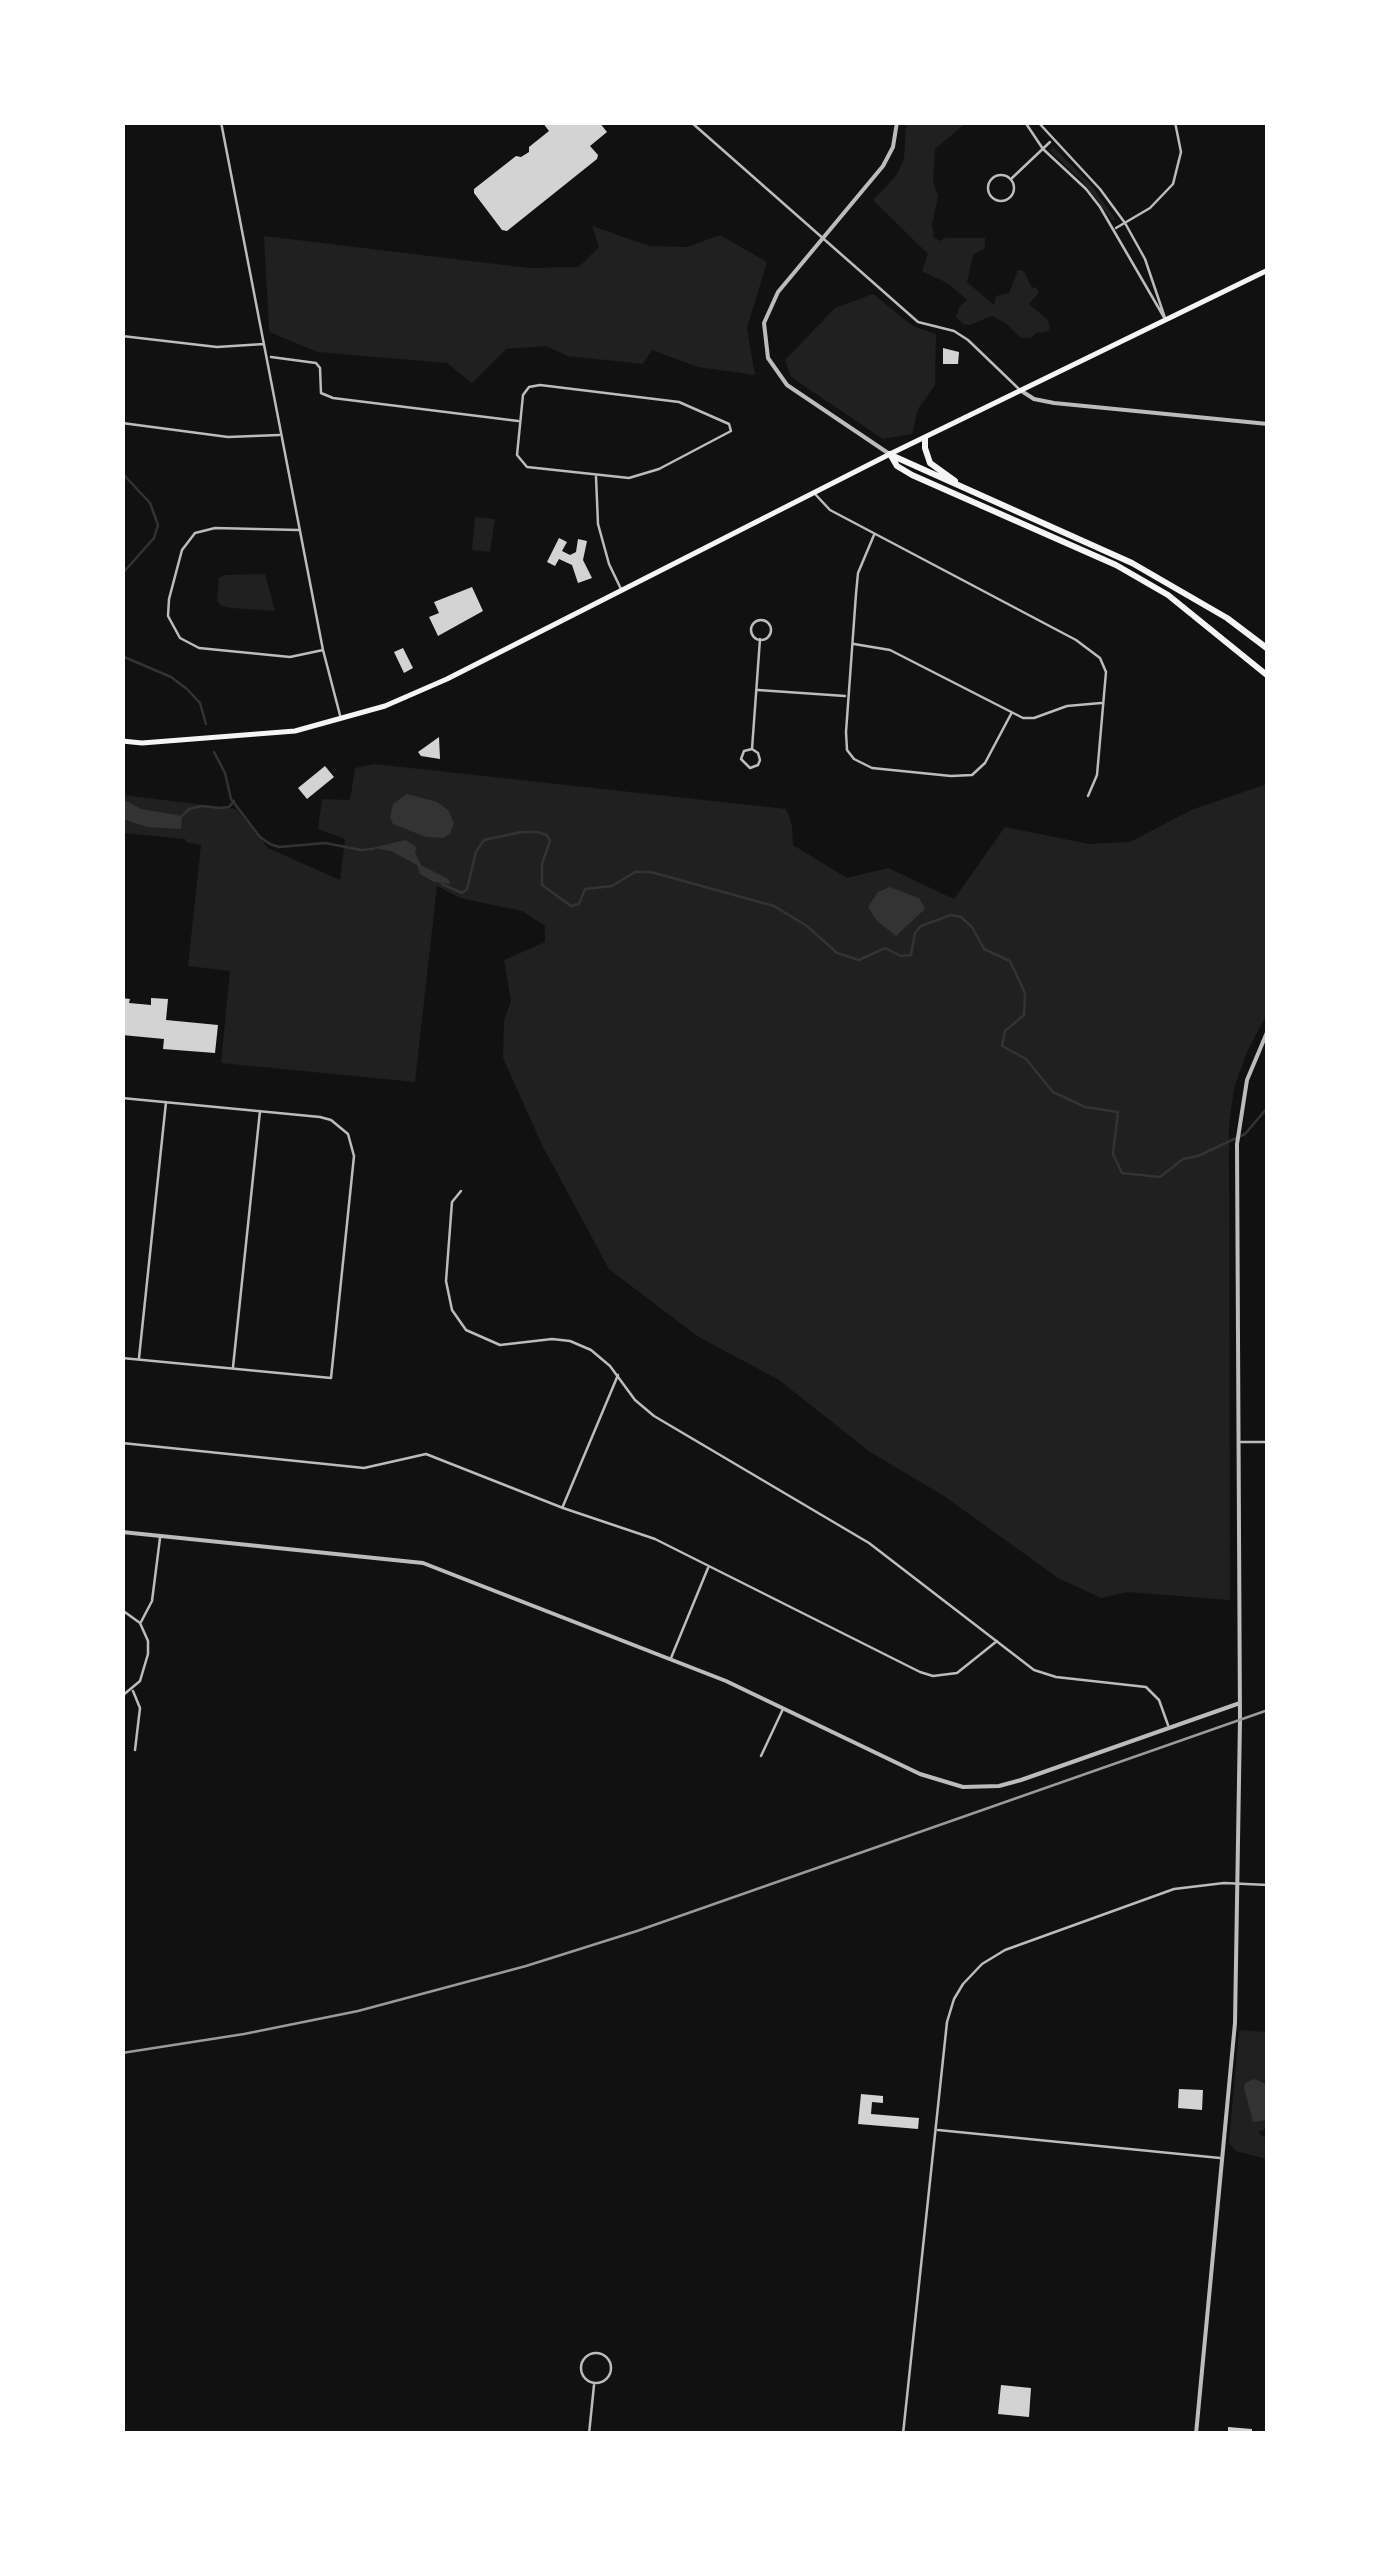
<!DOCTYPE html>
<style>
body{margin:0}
#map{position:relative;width:1390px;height:2556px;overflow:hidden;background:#111;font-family:Figtree,sans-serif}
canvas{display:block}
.frame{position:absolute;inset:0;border:125px solid #fff;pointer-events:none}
</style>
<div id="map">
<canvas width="1390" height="2556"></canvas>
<div class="frame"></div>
</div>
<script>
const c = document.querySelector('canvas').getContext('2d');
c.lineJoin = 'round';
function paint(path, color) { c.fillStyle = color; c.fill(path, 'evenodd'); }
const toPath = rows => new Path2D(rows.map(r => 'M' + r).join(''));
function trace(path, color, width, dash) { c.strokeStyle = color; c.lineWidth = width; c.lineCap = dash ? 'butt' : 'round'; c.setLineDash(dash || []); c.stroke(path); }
const green = toPath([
 [906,123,966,123,935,149,933,181,938,196,932,225,934,238,940,241,945,238,985,238,985,248,973,255,967,282,994,305,996,296,1009,293,1018,270,1024,271,1032,288,1036,287,1039,293,1029,304,1048,320,1050,331,1036,333,1031,338,1021,338,1007,324,992,316,969,325,963,324,956,317,960,306,967,300,949,284,922,271,928,254,873,200,896,176,904,159],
 [1053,147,1091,185,1116,220,1112,220,1082,181,1050,151],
 [592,226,649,246,687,247,720,235,767,262,747,328,755,375,698,367,652,350,643,364,568,356,546,346,506,349,472,383,447,363,318,352,269,332,264,236,529,268,579,267,599,247],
 [873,294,913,326,936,334,935,385,918,409,912,434,883,439,791,377,785,360,835,308],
 [475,517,495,519,490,552,472,550],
 [265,574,275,611,232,608,222,606,217,601,219,578,225,575],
 [374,764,786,809,792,825,793,845,847,878,888,868,954,899,1005,827,1089,844,1130,842,1191,810,1267,784,1267,1014,1247,1052,1234,1088,1229,1126,1230,1600,1127,1592,1101,1598,1058,1578,944,1496,870,1452,779,1380,697,1336,609,1269,543,1147,503,1058,504,1021,511,1001,504,960,545,942,545,926,522,911,460,898,437,886,415,1082,221,1063,230,971,188,966,201,845,186,842,185,839,123,833,123,795,236,809,268,848,340,880,345,839,318,829,322,799,350,800,355,768],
 [1239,2030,1267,2032,1267,2084,1265,2081,1244,2089,1253,2121,1267,2120,1264,2130,1258,2132,1267,2139,1267,2159,1236,2151,1229,2143]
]);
const water = toPath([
 [407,794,437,802,448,810,454,823,450,834,443,838,426,837,393,824,390,817,393,804],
 [122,799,141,809,182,816,181,829,147,827,123,819],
 [406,840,417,848,415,853,421,865,448,879,451,884,434,882,420,874,417,865,391,851,372,848],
 [890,887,919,898,925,909,896,936,877,921,868,907,878,892],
 [1254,2079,1267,2084,1267,2120,1253,2122,1244,2089,1245,2083]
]);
const stream = toPath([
 [122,473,150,503,158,525,154,538,122,574],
 [122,656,171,677,187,689,200,703,206,724],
 [214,752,225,773,231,799,260,837,270,844,279,847,325,843,361,850,374,849],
 [182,816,189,809,202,806,220,808,229,807,234,801],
 [442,884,462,893,467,889,476,852,484,840,521,832,537,832,547,835,550,841,542,864,542,885,571,906,579,904,585,889,612,886,635,872,651,872,774,906,807,926,837,953,859,960,885,948,901,956,911,955,915,933,921,926,951,915,961,917,972,927,984,949,1010,961,1025,993,1024,1015,1005,1031,1002,1046,1026,1059,1053,1092,1085,1107,1118,1112,1113,1154,1122,1173,1160,1177,1183,1159,1198,1156,1245,1134,1268,1107]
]);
const building = toPath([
 [542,122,599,122,607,132,590,146,598,155,597,159,507,231,502,230,474,193,474,189,516,156,521,157,529,152,529,147,549,131],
 [943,348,959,352,958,364,943,364],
 [559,538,567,542,562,551,570,555,576,552,578,539,587,541,583,560,592,578,578,583,572,565,559,559,555,566,547,562],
 [472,587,483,611,438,636,429,617,439,613,434,602],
 [403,648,413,668,404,673,394,652],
 [439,737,440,759,421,756,418,752],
 [325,766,334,777,307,799,298,788],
 [122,998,130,999,129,1003,151,1005,151,998,168,999,166,1020,218,1025,215,1053,163,1049,164,1039,122,1035],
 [1179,2089,1203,2090,1202,2110,1178,2108],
 [861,2094,883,2096,883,2103,872,2102,871,2114,919,2118,918,2129,858,2124],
 [1001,2385,1031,2388,1029,2417,998,2414],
 [1228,2427,1252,2429,1252,2434,1228,2434]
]);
const minor = toPath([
 [221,122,323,650,341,719],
 [691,122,918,322,954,331,968,340,1020,390],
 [1025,122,1043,149,1086,189,1100,207,1165,319],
 [1038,122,1100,189,1125,223,1145,259,1165,318],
 '988 188a13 13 0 1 1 26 0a13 13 0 1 1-26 0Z',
 [1012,178,1050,142],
 [1116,228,1150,208,1173,184,1181,152,1175,122],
 [122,336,217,347,264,344],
 [271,357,316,363,320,368,321,393,333,398,518,421],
 [540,385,679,402,729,424,731,431,659,469,629,478,527,467,517,455,523,395,529,387,540,385],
 [122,423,228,437,279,435],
 [596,477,598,524,609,564,621,589],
 [815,494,830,510,1076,640,1100,658,1106,672,1097,775,1088,796],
 [298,530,215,528,195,533,182,550,169,599,168,616,180,638,199,648,290,657,323,650],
 [874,535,858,573,856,594,846,732,847,750,854,759,872,768,951,776,972,775,985,763,1011,714],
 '751 630a10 10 0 1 1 20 0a10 10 0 1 1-20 0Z',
 [854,644,890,650,1023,718,1034,718,1067,706,1101,703],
 [758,690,845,696],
 [752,749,744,751,741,759,750,768,758,765,760,760,758,753,752,749,760,639],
 [122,1098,320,1117,331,1120,348,1134,354,1156,331,1378,122,1358],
 [461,1191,452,1202,446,1281,452,1310,466,1330,500,1345,552,1339,570,1341,591,1350,610,1366,635,1400,654,1416,869,1543,1034,1670,1056,1677,1146,1687,1159,1700,1168,1725],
 [139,1358,166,1102],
 [233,1367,260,1111],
 [1241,1442,1268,1442],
 [122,1443,364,1468,426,1454,563,1508,655,1539,920,1672,933,1676,957,1673,997,1641],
 [563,1506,618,1375],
 [122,1610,140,1623,148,1641,148,1654,140,1681,122,1696],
 [141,1622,152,1601,160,1538],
 [671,1658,708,1568],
 [133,1691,140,1708,135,1750],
 [761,1756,783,1709],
 [938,2130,1220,2158],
 '581 2368a15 15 0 1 1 30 0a15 15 0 1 1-30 0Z',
 [589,2434,594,2385],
 [903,2434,947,2022,954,1999,963,1984,982,1964,1005,1950,1174,1889,1224,1883,1268,1885]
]);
const tertiary = toPath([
 [1020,390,1034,399,1054,403,1268,424],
 [888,453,787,385,768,358,764,323,778,292,883,166,893,147,897,122],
 [122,1532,423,1563,726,1681,920,1774,963,1787,999,1786,1021,1780,1240,1703],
 [1196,2434,1235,2023,1240,1720,1237,1144,1247,1080,1268,1030]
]);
const primary = toPath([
 [122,741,142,743,295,731,385,706,447,679,890,454,1268,270]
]);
const motorway = toPath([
 [925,438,925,448,930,463,955,481],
 [890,454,897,466,912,475,1116,565,1168,595,1268,676],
 [891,455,1132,563,1227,618,1268,649]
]);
const rail = toPath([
 [122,2053,244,2034,358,2011,526,1966,637,1931,1268,1710]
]);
paint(green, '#202020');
paint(water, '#333');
trace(stream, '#333', 2.5);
paint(building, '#d3d3d3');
trace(minor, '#bcbcbc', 2.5);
trace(tertiary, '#bcbcbc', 4);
trace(primary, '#f5f5f5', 5);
trace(motorway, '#f5f5f5', 6);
trace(rail, '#9a9a9a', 2.5);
</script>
